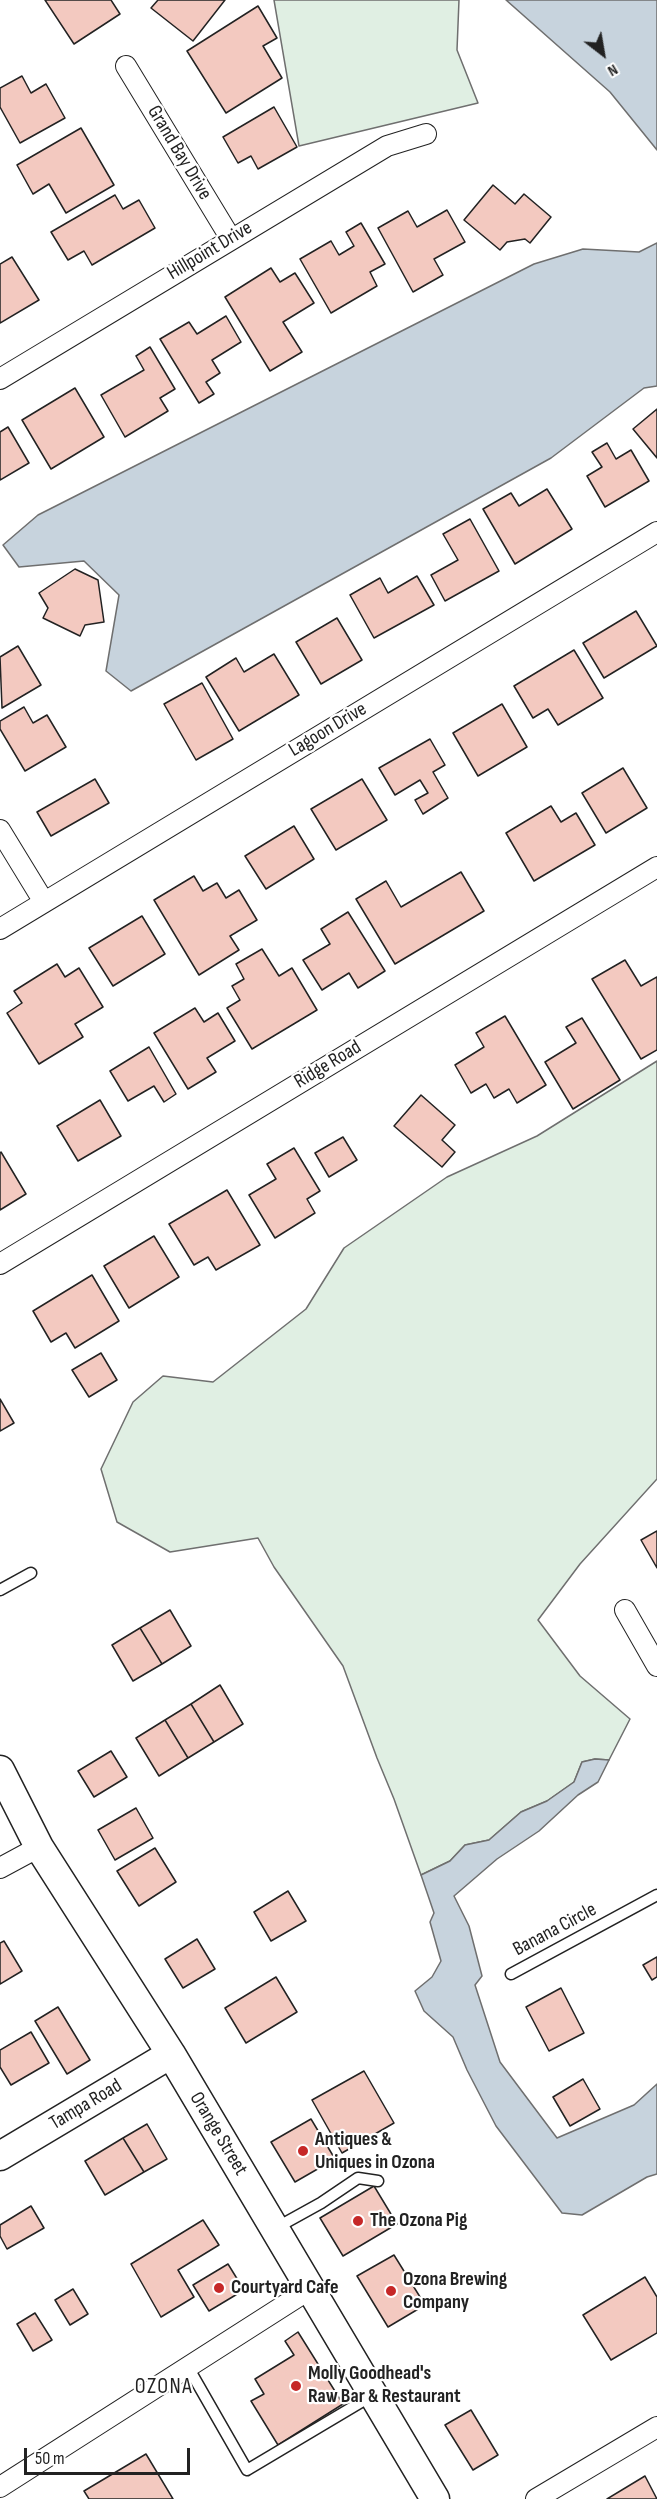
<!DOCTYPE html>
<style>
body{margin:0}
#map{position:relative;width:657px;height:2499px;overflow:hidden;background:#fff;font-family:"Sofia Sans Condensed",sans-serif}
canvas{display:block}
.north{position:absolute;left:573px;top:24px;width:60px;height:60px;-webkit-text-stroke:4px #fff;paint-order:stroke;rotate:149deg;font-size:16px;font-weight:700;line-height:24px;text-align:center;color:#222}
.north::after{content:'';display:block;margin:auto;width:21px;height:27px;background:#222;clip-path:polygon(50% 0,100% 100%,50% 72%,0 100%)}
.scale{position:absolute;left:24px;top:2448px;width:166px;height:27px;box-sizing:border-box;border:3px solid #222;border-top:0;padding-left:8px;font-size:18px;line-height:21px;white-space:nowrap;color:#222;-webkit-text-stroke:4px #fff;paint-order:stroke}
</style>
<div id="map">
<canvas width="657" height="2499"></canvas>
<div class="north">N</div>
<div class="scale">50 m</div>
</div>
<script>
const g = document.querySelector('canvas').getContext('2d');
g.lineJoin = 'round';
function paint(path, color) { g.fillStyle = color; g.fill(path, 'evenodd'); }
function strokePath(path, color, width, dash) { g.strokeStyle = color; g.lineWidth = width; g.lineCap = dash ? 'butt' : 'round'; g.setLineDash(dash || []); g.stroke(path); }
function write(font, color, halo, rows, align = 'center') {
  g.font = font + ' "Sofia Sans Condensed",sans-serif'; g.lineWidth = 4.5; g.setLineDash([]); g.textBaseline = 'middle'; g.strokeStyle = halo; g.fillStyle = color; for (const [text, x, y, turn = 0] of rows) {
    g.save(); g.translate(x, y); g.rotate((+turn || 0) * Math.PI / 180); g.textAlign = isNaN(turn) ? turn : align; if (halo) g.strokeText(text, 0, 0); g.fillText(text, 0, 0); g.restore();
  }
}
const green = new Path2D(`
 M274,0h185l-2,50 21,53 -179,43z
 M657,1061v418l-77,85 -42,56 42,56 50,43 -21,41 -14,-1 -13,3 -8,20 -27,19 -26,11 -32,28 -24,5 -15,16 -29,14 -27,-76 -17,-41 -34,-92 -69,-99 -16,-29 -88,14 -53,-30 -16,-53 32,-67 30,-26 50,6 93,-73 38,-61 103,-71 90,-41z`);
paint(green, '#e0efe3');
strokePath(green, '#6f6f6f', 1.5);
const water = new Path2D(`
 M506,0h151v150l-47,-58z
 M657,243v143l-13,2 -93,70 -420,233 -25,-20 13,-76 -35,-34 -65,6 -16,-22 35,-30 496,-251 49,-15 56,3z
 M595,1759l14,1 -11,22 -20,13 -39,36 -42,28 -43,37 15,30 13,50 -7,9 25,77 57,76 77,-33 23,-21v90l-10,3 -65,38 -20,-2 -66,-87 -29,-56 -14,-33 -29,-26 -9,-20 17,-14 9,-16 -11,-39 4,-9 -13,-38 29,-14 15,-16 24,-5 32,-28 26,-11 27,-19 8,-20z`);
paint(water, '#c7d3dd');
strokePath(water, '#6f6f6f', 1.5);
const building = new Path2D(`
 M45,0h66l9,14 -46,30z
 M158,0h67l-32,41 -42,-33z
 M258,6l19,32 -14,8 19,32 -56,35 -39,-62z
 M22,76l9,17 15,-9 19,34 -45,25 -20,-36v-19z
 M274,107l23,40 -39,22 -7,-13 -13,7 -15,-26z
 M81,128l33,57 -48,28 -17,-29 -16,10 -16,-29z
 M493,185l22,19 9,-10 27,23 -21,26 -5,-4 -18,3 -7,8 -36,-30z
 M115,195l8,14 16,-9 16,28 -63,37 -8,-14 -16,9 -17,-28z
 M447,210l18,32 -31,17 9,16 -30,17 -35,-64 30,-17 9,16z
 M361,223l24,41 -15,8 7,14 -46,27 -31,-54 31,-18 8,14 15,-9 -8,-14z
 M12,257l27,43 -39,23v-59z
 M271,268l9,14 15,-9 19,30 -31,19 19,30 -32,19 -45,-74z
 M226,316l15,26 -29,18 8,13 -14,9 8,12 -15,9 -39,-64 29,-17 8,12z
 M150,347l25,42 -15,9 8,13 -43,26 -24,-42 43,-25 -8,-14z
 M75,388l29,49 -53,32 -29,-49z
 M657,409v49l-24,-29z
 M8,427l21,36 -29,17v-48z
 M607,443l9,16 15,-9 18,31 -44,26 -18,-31 15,-9 -10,-15z
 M547,489l25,40 -57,35 -32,-55 28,-16 8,13z
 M470,519l29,52 -54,30 -14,-26 27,-15 -15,-26z
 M75,569l23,11 6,42 -19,3 -5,11 -37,-18 5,-10 -9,-15z
 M417,576l17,29 -60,33 -24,-43 30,-17 8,15z
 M636,611l21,35 -53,32 -21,-35z
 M337,618l25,42 -41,24 -25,-42z
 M18,646l23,39 -39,23 -2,-51z
 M574,650l29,48 -45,27 -10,-16 -15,9 -19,-32z
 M274,654l25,41 -60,36 -33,-54 30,-19 8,14z
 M202,683l31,56 -37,21 -32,-56z
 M502,704l25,43 -49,29 -25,-43z
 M24,707l9,16 14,-8 19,32 -41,24 -25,-42v-8z
 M430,739l15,26 -12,7 15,26 -25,16 -8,-14 13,-7 -8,-13 -25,15 -16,-27z
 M623,768l24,40 -41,25 -24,-40z
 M95,779l14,24 -58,33 -14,-24z
 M362,779l25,41 -51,30 -25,-41z
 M551,806l10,16 15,-9 19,32 -61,36 -28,-48z
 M294,826l20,33 -48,30 -21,-33z
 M461,872l23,39 -89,53 -39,-65 30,-18 15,26z
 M194,876l9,15 14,-8 9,15 13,-8 18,30 -27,16 9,14 -40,25 -45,-75z
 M348,912l37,59 -27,17 -9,-15 -27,17 -19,-30 27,-16 -9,-15z
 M142,916l23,38 -52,32 -24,-38z
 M262,949l17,27 13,-8 25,42 -65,39 -25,-41 13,-8 -8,-14 12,-7 -8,-15z
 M625,960l16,26 16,-9v73l-16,9 -49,-80z
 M57,964l8,13 14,-9 24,39 -28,17 8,13 -44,27 -32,-51 15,-10 -8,-12z
 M195,1008l9,14 14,-9 17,28 -28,17 9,14 -28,17 -34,-56z
 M505,1016l41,69 -29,18 -8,-14 -15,9 -8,-14 -15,9 -16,-28 29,-18 -8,-14z
 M582,1018l38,62 -47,29 -28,-47 31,-19 -10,-16z
 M149,1047l27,47 -12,8 -10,-16 -26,15 -18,-30z
 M421,1095l34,30 -13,15 13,12 -13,15 -48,-41z
 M100,1100l21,36 -43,25 -21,-35z
 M343,1137l14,23 -28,17 -14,-24z
 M294,1148l26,43 -13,8 8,14 -40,25 -26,-43 27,-16 -9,-15z
 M1,1152l25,42 -26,16v-57z
 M227,1190l33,55 -44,25 -8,-13 -14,8 -25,-41z
 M154,1236l25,41 -50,31 -25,-42z
 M92,1275l27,46 -44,27 -9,-15 -15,9 -18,-31z
 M101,1353l16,27 -28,17 -17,-27z
 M0,1399l14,24 -14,8z
 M657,1531v37l-16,-28z
 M170,1610l21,36 -29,18 -22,-36z
 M140,1628l22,36 -29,17 -21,-36z
 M220,1685l23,39 -29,18 -23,-38z
 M191,1704l23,38 -26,16 -23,-38z
 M165,1720l23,38 -29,18 -23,-38z
 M111,1751l16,26 -33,20 -16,-26z
 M136,1808l17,30 -38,22 -17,-30z
 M155,1848l21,34 -37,24 -22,-35z
 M288,1891l18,30 -35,20 -17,-29z
 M197,1939l18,30 -32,19 -18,-29z
 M4,1941l18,30 -22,13v-41z
 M657,1957v20l-5,3 -9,-15z
 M276,1977l21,35 -51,31 -21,-35z
 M561,1988l23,45 -35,18 -23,-44z
 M58,2007l32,53 -23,14 -32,-53z
 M31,2032l18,31 -38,22 -11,-18v-17z
 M364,2071l30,52 -52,30 -30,-53z
 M583,2079l17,30 -30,17 -17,-29z
 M311,2119l24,40 -40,23 -24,-40z
 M147,2124l20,35 -23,13 -21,-34z
 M123,2138l21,34 -39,23 -20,-34z
 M374,2186l23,38 -54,32 -23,-38z
 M31,2206l13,22 -37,21 -7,-13v-11z
 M203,2220l16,25 -41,25 16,27 -33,20 -30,-53z
 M394,2255l31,50 -37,22 -31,-51z
 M228,2264l16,26 -35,21 -16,-26z
 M645,2277l12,20v36l-46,27 -28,-45z
 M73,2289l15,25 -18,11 -15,-25z
 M35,2313l17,27 -19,11 -16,-27z
 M298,2332l45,72 -65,41 -27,-44 13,-7 -9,-15 39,-24 -9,-14z
 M471,2410l27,45 -25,15 -28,-45z
 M146,2454l27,45h-84l-5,-8z
 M645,2476l12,23h-50z`);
paint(building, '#f3c9c0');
strokePath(building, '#222', 1.5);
const lane = new Path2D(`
 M0,1590l31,-17
 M511,1974l146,-79
 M274,2229l47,-26 37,-25 20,3
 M188,2367l59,103 126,-75`);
const street = new Path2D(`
 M126,66l105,173
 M0,379l387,-233 39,-12
 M0,830l44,72
 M0,929l657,-397
 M0,1264l657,-397
 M625,1610l32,56
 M0,1868l39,-21
 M0,2487l310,-198
 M536,2499l121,-72`);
const secondary = new Path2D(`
 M0,1770l39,77 132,207 264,445
 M0,2156l171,-102`);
strokePath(lane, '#222', 13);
strokePath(street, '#222', 22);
strokePath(secondary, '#222', 31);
strokePath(lane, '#fff', 10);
strokePath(street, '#fff', 20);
strokePath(secondary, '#fff', 28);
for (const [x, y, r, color] of [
 [303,2151,6,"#c62828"],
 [358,2221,6,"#c62828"],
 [219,2288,6,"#c62828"],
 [391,2291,6,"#c62828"],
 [296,2386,6,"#c62828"]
]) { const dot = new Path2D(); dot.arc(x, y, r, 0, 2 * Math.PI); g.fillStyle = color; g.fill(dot); strokePath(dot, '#fff', 2); }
write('20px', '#222', '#fff', [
 ["Grand Bay Drive",179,153,59],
 ["Hillpoint Drive",210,251,-31],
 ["Lagoon Drive",328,730,-31],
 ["Ridge Road",328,1065,-31],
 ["Banana Circle",555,1930,-28],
 ["Tampa Road",86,2105,-31],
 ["Orange Street",218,2134,59]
]);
write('bold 20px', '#222', '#fff', [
 ["Antiques &",315,2140],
 ["Uniques in Ozona",315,2163],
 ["The Ozona Pig",370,2221],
 ["Ozona Brewing",403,2280],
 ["Company",403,2303],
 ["Courtyard Cafe",231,2288],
 ["Molly Goodhead's",308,2374],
 ["Raw Bar & Restaurant",308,2397]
], 'left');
g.letterSpacing = '1.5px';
write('22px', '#222', '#fff', [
 ["OZONA",164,2387]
]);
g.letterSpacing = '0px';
</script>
